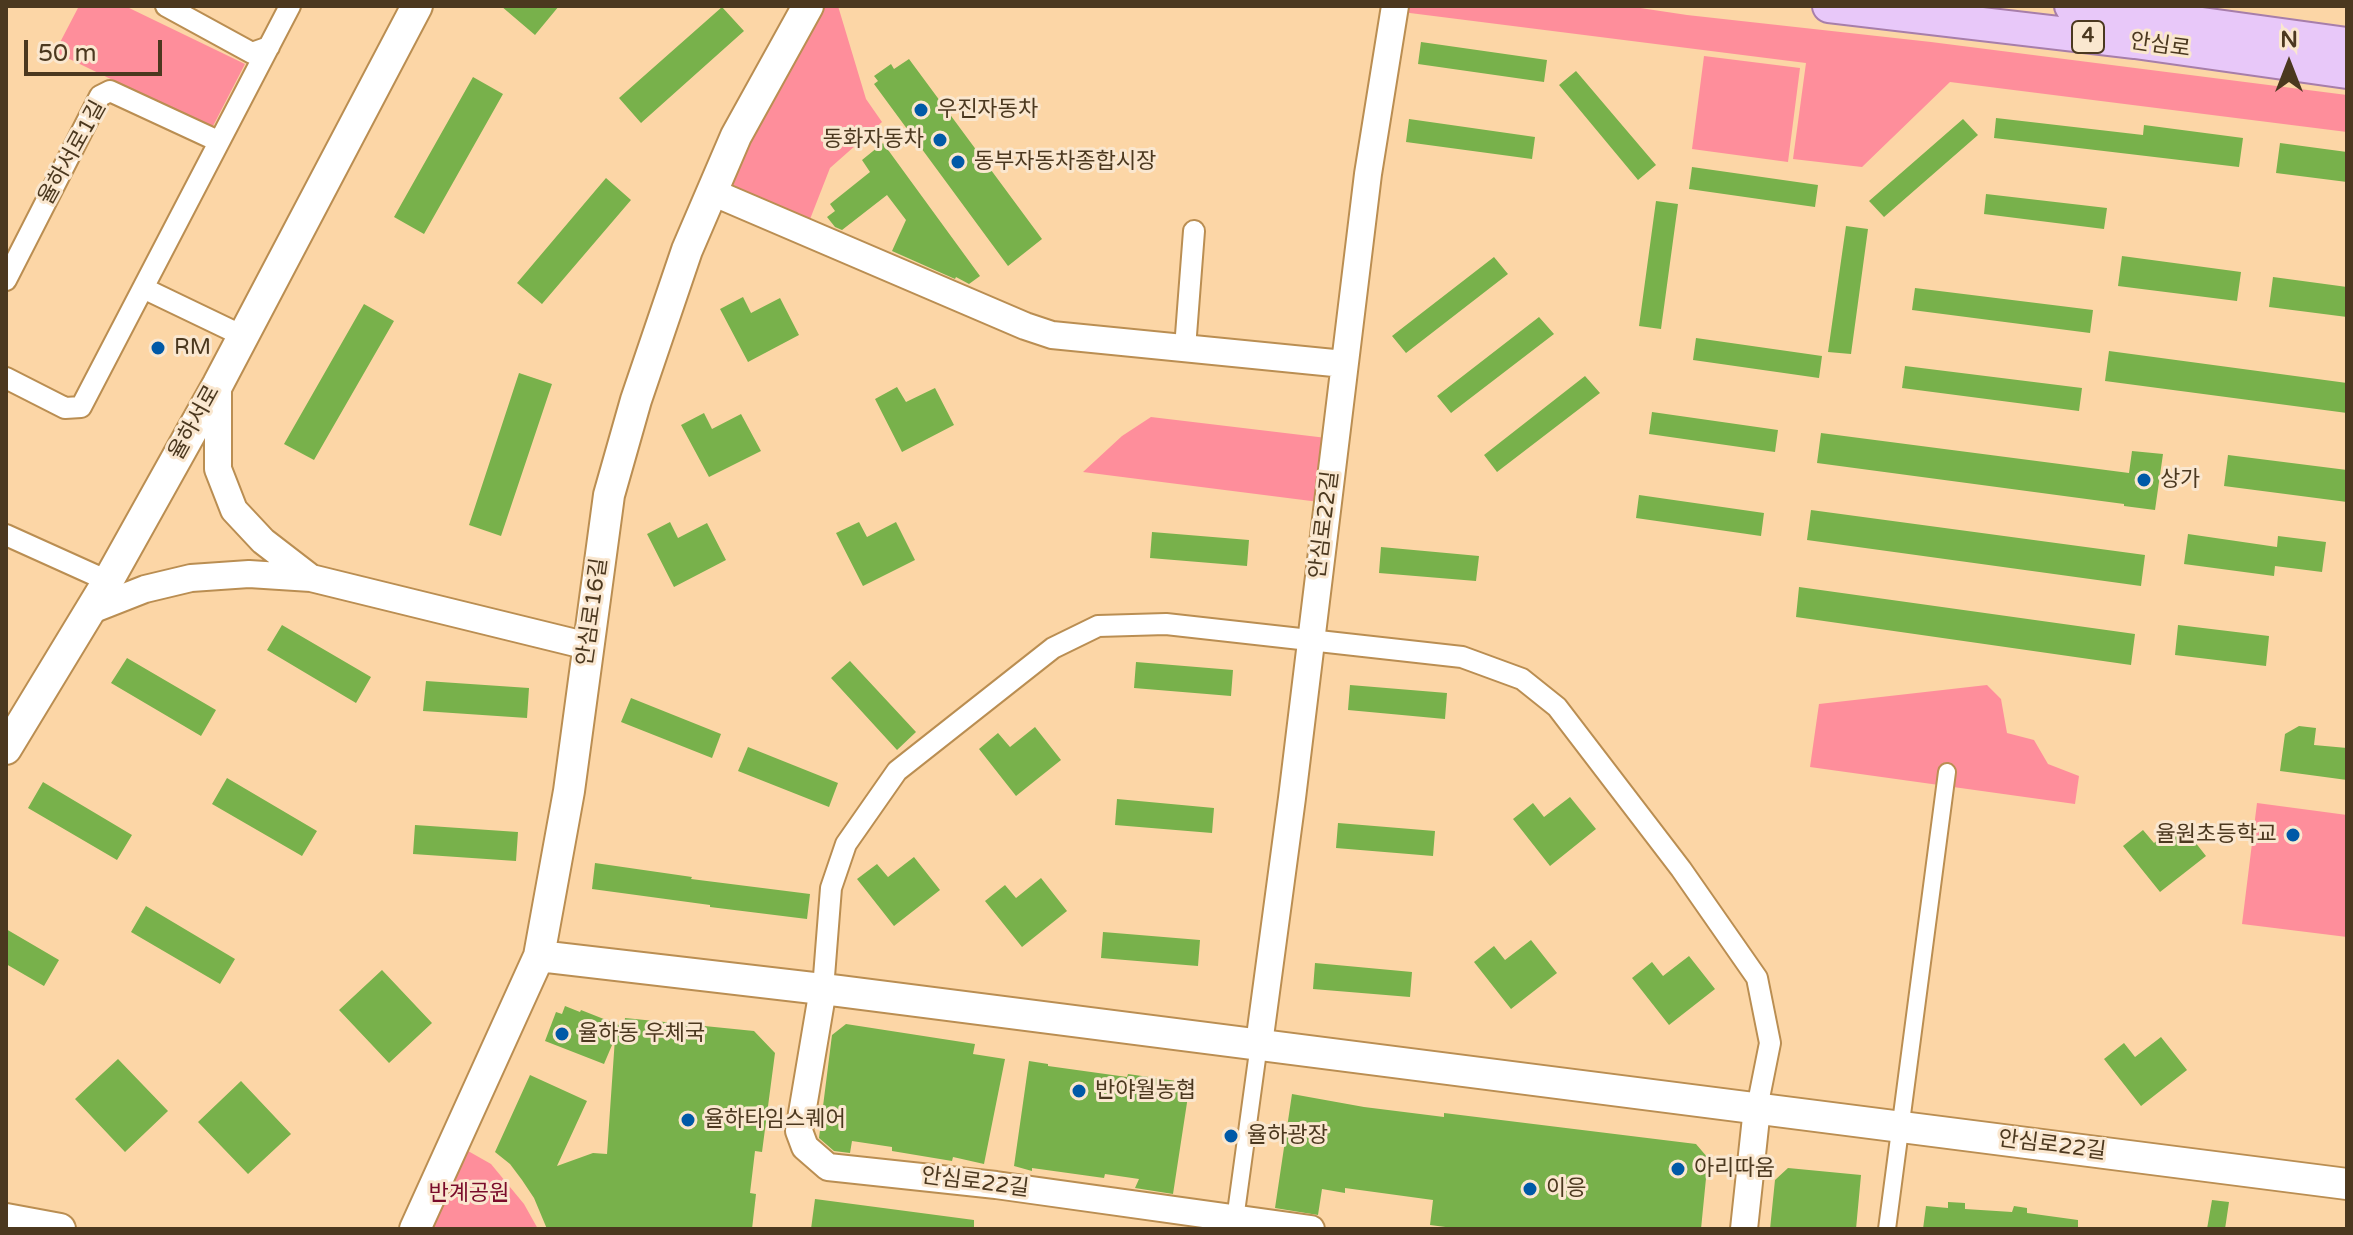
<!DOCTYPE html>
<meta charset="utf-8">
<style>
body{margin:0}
#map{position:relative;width:2353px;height:1235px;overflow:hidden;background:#fcd6a6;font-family:"Varela Round",sans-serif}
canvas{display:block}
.frame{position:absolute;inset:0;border:8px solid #4b381f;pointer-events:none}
.north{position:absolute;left:2249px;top:24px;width:80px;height:80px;-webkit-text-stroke:6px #fae7cf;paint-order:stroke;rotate:0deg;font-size:22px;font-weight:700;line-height:32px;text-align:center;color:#4b381f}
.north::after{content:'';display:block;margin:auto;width:28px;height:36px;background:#4b381f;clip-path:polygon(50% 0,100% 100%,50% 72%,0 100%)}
.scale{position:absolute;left:24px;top:40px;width:138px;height:36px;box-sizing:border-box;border:4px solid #4b381f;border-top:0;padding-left:10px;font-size:24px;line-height:28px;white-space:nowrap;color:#4b381f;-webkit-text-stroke:6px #fae7cf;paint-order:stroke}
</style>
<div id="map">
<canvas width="2353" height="1235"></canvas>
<div class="frame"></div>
<div class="north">N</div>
<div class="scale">50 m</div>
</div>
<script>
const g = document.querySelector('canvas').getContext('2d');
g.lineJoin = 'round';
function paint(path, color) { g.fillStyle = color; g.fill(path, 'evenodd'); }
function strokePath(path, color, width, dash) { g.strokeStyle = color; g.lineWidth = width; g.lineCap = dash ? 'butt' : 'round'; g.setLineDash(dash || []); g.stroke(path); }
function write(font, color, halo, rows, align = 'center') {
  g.font = font + ' "Varela Round","Noto Sans KR",sans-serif'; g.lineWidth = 6; g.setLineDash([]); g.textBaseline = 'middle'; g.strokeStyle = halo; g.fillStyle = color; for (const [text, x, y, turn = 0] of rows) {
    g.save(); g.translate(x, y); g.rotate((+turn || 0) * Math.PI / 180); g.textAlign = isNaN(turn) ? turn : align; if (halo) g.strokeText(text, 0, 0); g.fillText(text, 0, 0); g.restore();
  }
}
paint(new Path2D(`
 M79,6h46l120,58 -33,64 -157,-76z
 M808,6h30l28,93 16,23 -52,46 -25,64 -93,-40z
 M1395,6h232l60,9 244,27 416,53v37l-397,-50 -88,85 -69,-8 13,-96 -412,-52z
 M1704,56l96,12 -12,94 -96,-13z
 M1151,417l184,22 -8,64 -244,-31 39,-36z
 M1987,685l14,14 6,34 27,7 14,24 31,12 -4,28 -265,-37 9,-63z
 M2257,803l90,12v122l-105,-13z
 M454,1143l37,21 33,40 14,25h-123z`), '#fe8e9b');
paint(new Path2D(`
 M501,6h58l-24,29z
 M722,7l22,24 -103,92 -22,-25z
 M1421,42l126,18 -3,22 -126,-18z
 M909,59l133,180 -34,27 -134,-182 4,-3 -4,-5 17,-12 3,5z
 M1576,71l80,94 -18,15 -79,-95z
 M473,77l30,17 -79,140 -30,-17z
 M1996,118l147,17 1,-10 99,13 -4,29 -245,-29z
 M1409,119l126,18 -3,22 -126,-17z
 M1963,119l15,16 -94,82 -15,-16z
 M883,143l97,133 -11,8 -13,-7 -1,2 -63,-28 14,-31 -19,-25 -45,35 -7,-3 -8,-10 8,-6 -5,-7 40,-32 -8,-12z
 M2280,143l67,9v30l-71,-9z
 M1692,167l126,18 -3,22 -126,-18z
 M606,178l25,22 -89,104 -25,-21z
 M1986,194l121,14 -3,21 -120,-15z
 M1656,201l22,3 -17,125 -22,-3z
 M1846,226l22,3 -17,125 -23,-2z
 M2122,256l119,16 -4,29 -119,-15z
 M1494,257l14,17 -102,79 -14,-17z
 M2273,277l74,10v30l-78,-10z
 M1915,288l178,22 -3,23 -178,-23z
 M743,297l8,16 29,-15 19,37 -51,27 -28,-53z
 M364,304l30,17 -80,139 -30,-16z
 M1539,317l15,17 -103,79 -14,-17z
 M1696,338l126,18 -3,22 -126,-18z
 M2109,351l238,32v30l-242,-32z
 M1905,366l177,22 -3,23 -177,-23z
 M519,373l33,11 -51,152 -32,-11z
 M1585,376l15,17 -103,79 -13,-17z
 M897,387l9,15 29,-14 19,37 -52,27 -27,-53z
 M1652,412l126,18 -3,22 -126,-18z
 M704,413l8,16 29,-15 20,37 -52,26 -28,-52z
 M1821,433l308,40 3,-22 31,3 -8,56 -31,-4v-2l-307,-41z
 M2228,455l119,15v32l-123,-16z
 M1639,495l125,18 -3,23 -125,-18z
 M1811,510l334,45 -4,31 -334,-46z
 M670,522l8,16 29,-15 19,37 -52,27 -27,-53z
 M859,522l8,15 29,-15 19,38 -52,26 -27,-53z
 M1152,532l97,8 -2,26 -97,-8z
 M2188,534l89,13 1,-11 48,6 -4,30 -47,-6 -1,10 -90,-12z
 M1381,547l98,9 -3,25 -97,-8z
 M1799,587l336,47 -4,31 -335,-48z
 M282,625l89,52 -15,26 -89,-53z
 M2178,625l91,11 -3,30 -91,-11z
 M127,658l89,52 -15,26 -90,-53z
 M850,661l66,71 -19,18 -66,-72z
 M1136,662l97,8 -2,26 -97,-8z
 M426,681l103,7 -2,30 -104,-7z
 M1350,685l97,8 -2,26 -97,-9z
 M631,698l90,36 -9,24 -91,-36z
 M2299,726l17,2 -2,17 33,3v32l-67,-9 5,-37z
 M1035,727l26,33 -45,36 -37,-47 19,-16 12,14z
 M748,747l90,36 -9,24 -91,-36z
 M227,778l90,53 -15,25 -90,-52z
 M43,782l89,53 -15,25 -89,-52z
 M1570,797l26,32 -46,37 -37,-47 20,-16 11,14z
 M1117,799l97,9 -2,25 -97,-8z
 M1338,823l97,8 -2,25 -97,-8z
 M2180,823l26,33 -46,36 -37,-46 20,-16 11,13z
 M415,825l103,7 -2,29 -103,-7z
 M914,857l26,33 -46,36 -37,-47 20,-15 11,13z
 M595,863l97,14 -1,2 119,15 -3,25 -97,-12v-2l-118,-16z
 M1041,878l26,33 -45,36 -37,-46 20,-16 11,13z
 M146,906l89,53 -15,25 -89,-52z
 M6,929l53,31 -15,26 -38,-22z
 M1103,932l97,8 -2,26 -97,-8z
 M1531,940l26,33 -46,36 -37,-47 20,-16 11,14z
 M1689,956l26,33 -46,36 -37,-47 20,-16 11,14z
 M1315,963l97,9 -2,25 -97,-8z
 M382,970l50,53 -43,40 -50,-53z
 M565,1006l15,6 1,-2 43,17 1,-9 129,13 21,22 -13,99 -7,-1 -5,42 6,1 -4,35h-205l-13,-31 -12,-18 -12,-16 -15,-12 35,-77 57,26 -30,65 36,-13 14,1 8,-116 -11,26 -59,-23 11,-29 6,2z
 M846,1024l129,20 -2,10 32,5 -21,105 -31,-7 -1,4 -60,-10v-4l-40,-6 -2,12 -16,-2 -15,-13 13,-103z
 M2161,1037l26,33 -46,36 -37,-47 20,-16 11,14z
 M118,1059l50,52 -43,41 -50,-53z
 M1029,1061l19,3v2l79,11 1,-3 62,9 -17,111 -38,-6 4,-9 -34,-5 -1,4 -72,-10v3l-18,-5z
 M241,1081l50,53 -43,40 -50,-52z
 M1292,1094l72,13 80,10v-4l252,31 12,14 -7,71h-240l-31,-4 3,-25 -88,-12v5l-23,-4 -4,26 -43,-7z
 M1788,1168l73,7 -5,54h-86l5,-49z
 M815,1199l159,21v9h-163z
 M2212,1200l17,2 -4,27h-18z
 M1948,1202l17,1v6l47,3 2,-6 13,2v5l51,7v9h-155l3,-23 22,2z`), '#78b14b');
const pedestrian = new Path2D(`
 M1234,1227l25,-183
 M1887,1229l60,-457`);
const minor = new Path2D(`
 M166,6l86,47 17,-6
 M6,280l94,-184 10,-5 108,50
 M143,288l100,48
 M1185,348l9,-117
 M6,378l59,30 16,-1 209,-401
 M6,535l102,46
 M823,989l8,-101 15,-44 51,-73 156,-123 45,-22 68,-2 296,33 60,22 35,28 124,162 76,109 13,65 -13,65`);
const tertiary = new Path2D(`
 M712,192l313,134 27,9 292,29
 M218,384v85l16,41 29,31 48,37
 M89,611l56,-22 46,-11 58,-4 62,4 277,68
 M823,989l-24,142 6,16 23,20 168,18 315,44
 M1259,1044l33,-246 76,-624 27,-168
 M1744,1229l13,-121`);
const secondary = new Path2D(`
 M6,749l102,-168 110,-197 199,-378
 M539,956l300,35 1508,193
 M6,1219l54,10
 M415,1229l124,-273 30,-165 40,-296 27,-95 51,-150 49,-114 72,-130`);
const primary = new Path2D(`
 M1829,6l306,36 212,30
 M2071,6l276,38`);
strokePath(pedestrian, '#ba8e52', 20);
strokePath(minor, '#ba8e52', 24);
strokePath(tertiary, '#ba8e52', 30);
strokePath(secondary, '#ba8e52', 34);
strokePath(primary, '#a77eaa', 36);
strokePath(pedestrian, '#fff', 16);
strokePath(minor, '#fff', 20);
strokePath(tertiary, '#fff', 26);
strokePath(secondary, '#fff', 30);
strokePath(primary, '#e8c8f9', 32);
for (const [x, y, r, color] of [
 [921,110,8,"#0059a7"],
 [940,140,8,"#0059a7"],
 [958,162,8,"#0059a7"],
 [158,348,8,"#0059a7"],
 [2144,480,8,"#0059a7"],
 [2293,835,8,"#0059a7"],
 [562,1034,8,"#0059a7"],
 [1079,1091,8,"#0059a7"],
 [688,1120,8,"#0059a7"],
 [1231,1136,8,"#0059a7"],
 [1678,1169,8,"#0059a7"],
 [1530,1189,8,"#0059a7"]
]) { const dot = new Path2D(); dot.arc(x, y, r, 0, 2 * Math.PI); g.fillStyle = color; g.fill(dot); strokePath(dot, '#fae7cf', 3); }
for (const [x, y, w] of [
 [2088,37,32]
]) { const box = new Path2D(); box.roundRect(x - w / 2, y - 16, w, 32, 6); g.fillStyle = '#fae7cf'; g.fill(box); strokePath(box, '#4b381f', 2); }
write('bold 20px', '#4b381f', null, [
 ["4",2088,37]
]);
write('22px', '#4b381f', '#fae7cf', [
 ["안심로",2160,46,8],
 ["율하서로1길",73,153,-61],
 ["율하서로",195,423,-61],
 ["안심로22길",1325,525,-83],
 ["안심로16길",593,612,-82],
 ["안심로22길",2052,1146,7],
 ["안심로22길",975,1183,7]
]);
write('22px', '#4b381f', '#fae7cf', [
 ["우진자동차",937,110],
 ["동화자동차",924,140,"right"],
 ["동부자동차종합시장",974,162],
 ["RM",174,348],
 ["상가",2160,480],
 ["율원초등학교",2277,835,"right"],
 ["율하동 우체국",578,1034],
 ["반야월농협",1095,1091],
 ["율하타임스퀘어",704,1120],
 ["율하광장",1247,1136],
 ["아리따움",1694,1169],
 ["이응",1546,1189]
], 'left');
write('22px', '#7a0c2b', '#fae7cf', [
 ["반계공원",469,1194]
]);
</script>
